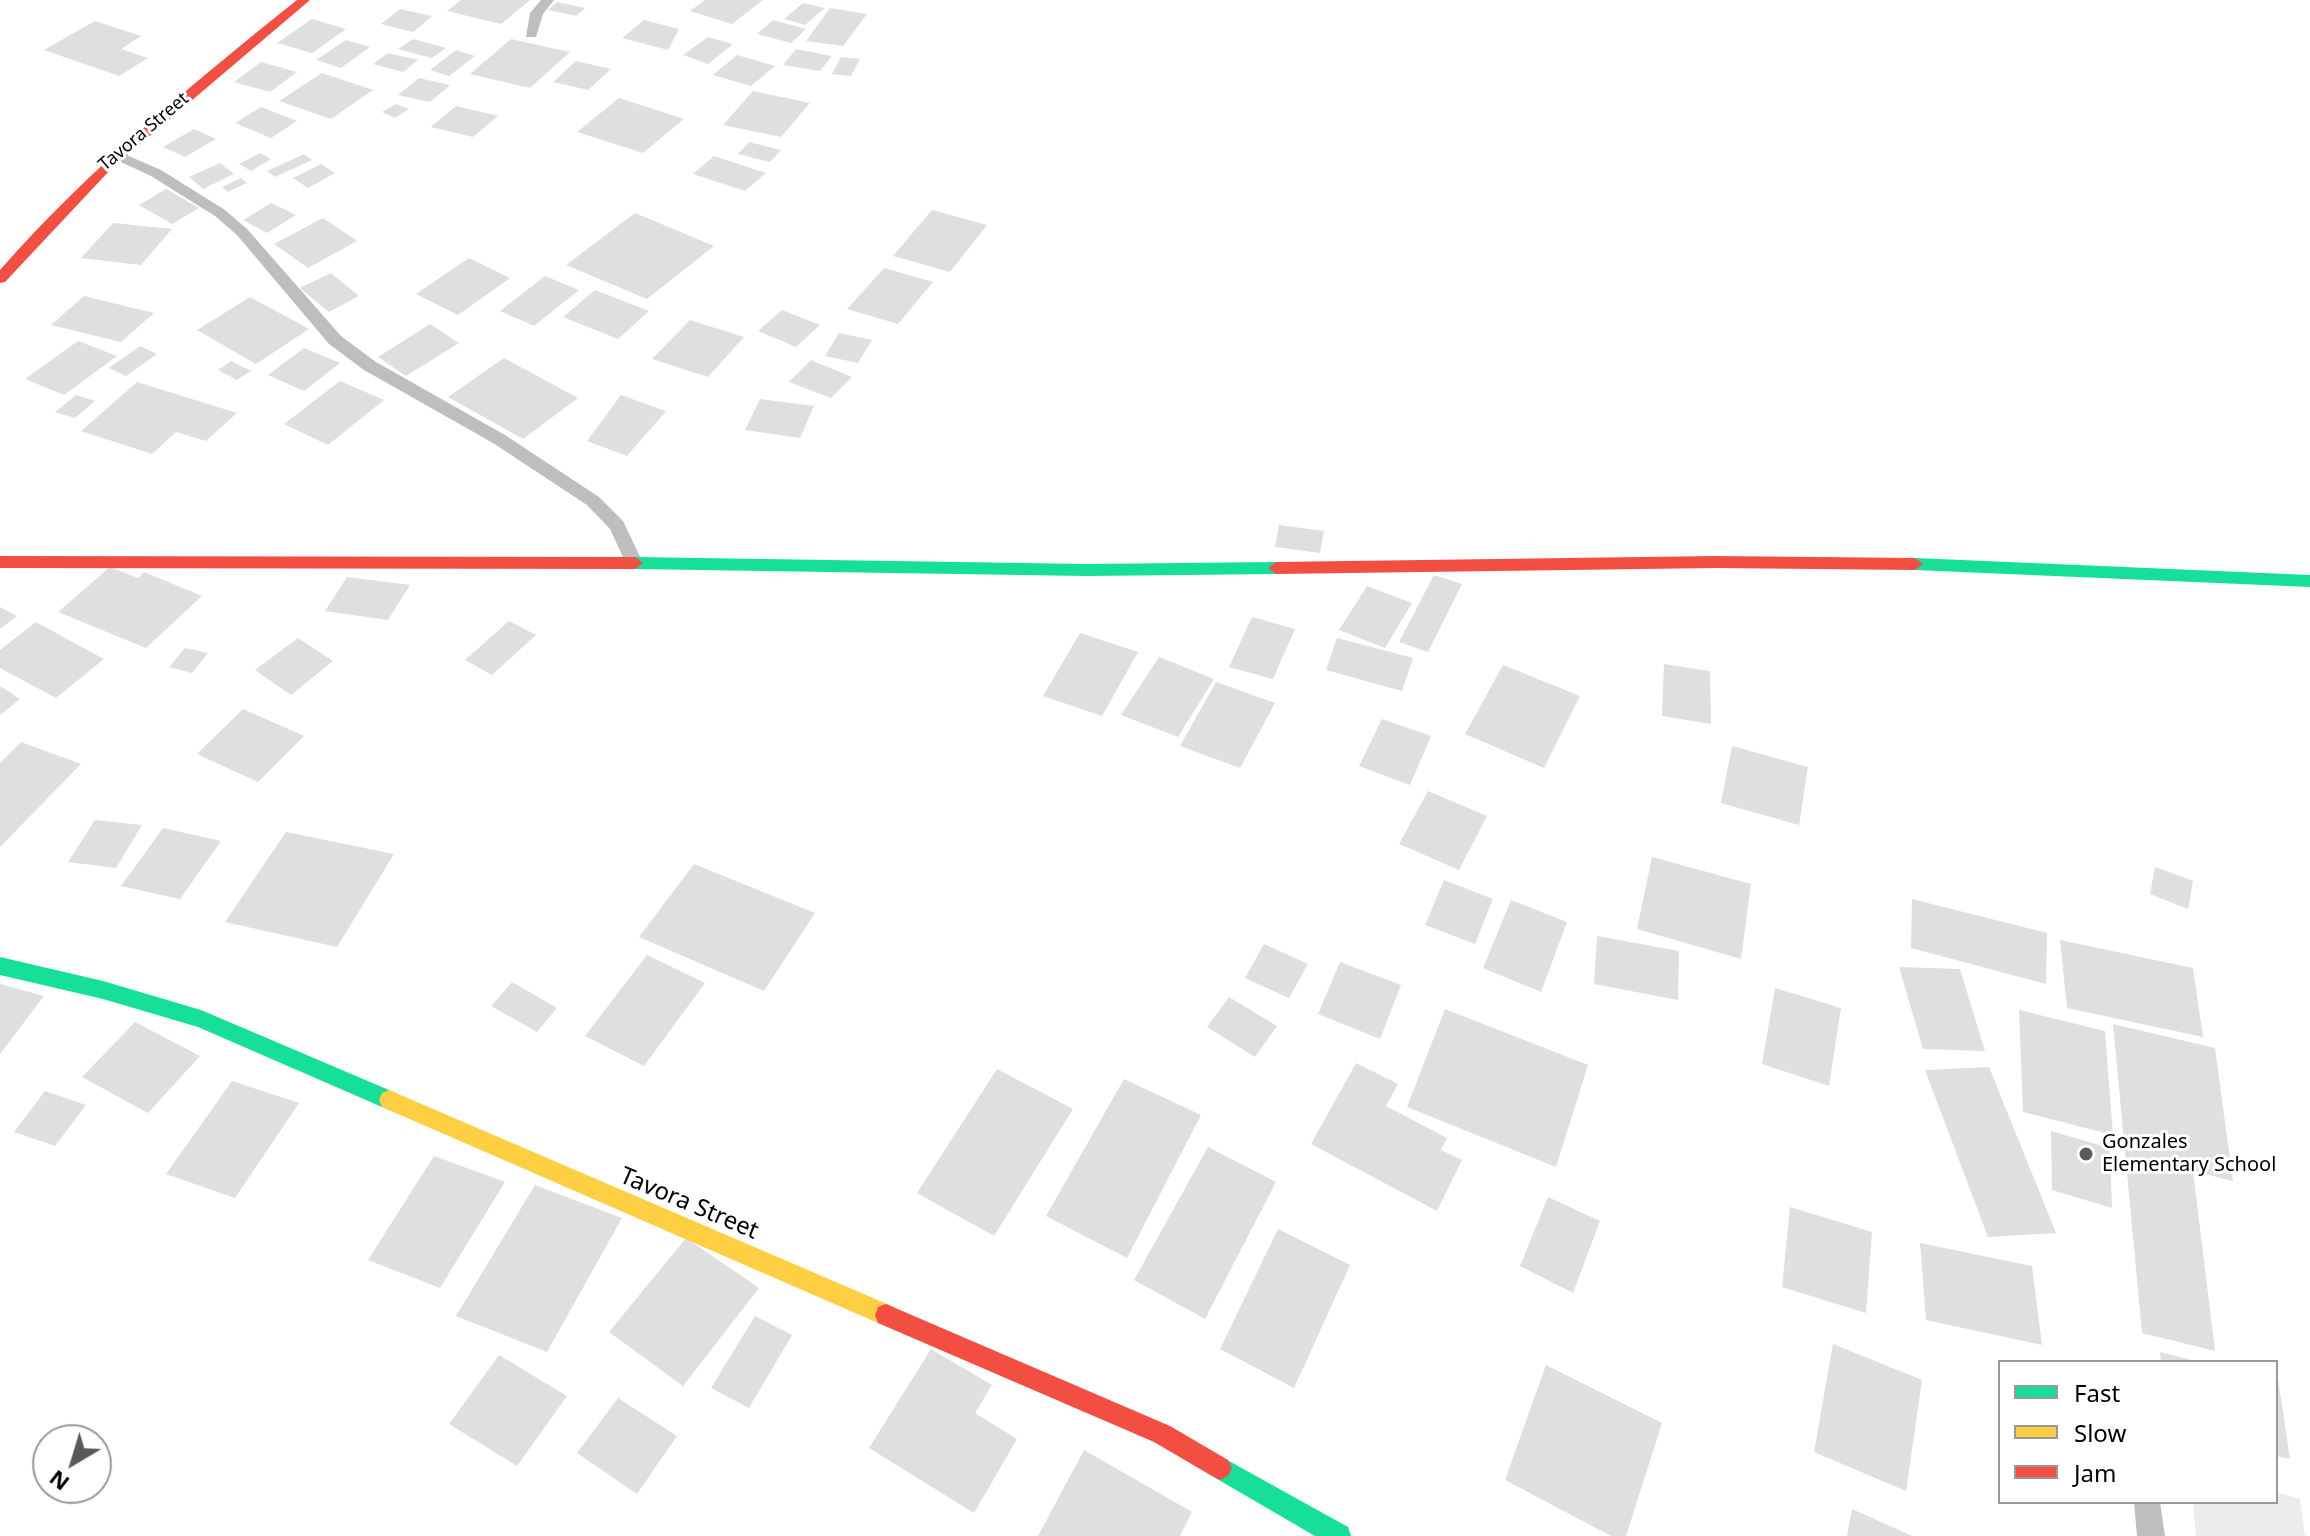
<!DOCTYPE html>
<style>
body{margin:0}
#map{position:relative;width:2310px;height:1536px;overflow:hidden;background:#fff;font-family:"Noto Sans",sans-serif}
canvas{display:block}
.legend{position:absolute;left:1998px;top:1360px;width:280px;height:144px;box-sizing:border-box;background:#fff;border:2px solid #999;margin:0;padding:10px 14px;list-style:none;font-size:24px;color:#000}
.legend li{display:flex;align-items:center;gap:16px;height:40px}
.legend b{width:40px;border:2px solid #999}
.north{position:absolute;left:32px;top:1424px;width:80px;height:80px;box-sizing:border-box;background:#fff;border:2px solid #999;border-radius:50%;rotate:218deg;font-size:22px;font-weight:700;line-height:32px;text-align:center;color:#000}
.north::after{content:'';display:block;margin:auto;width:28px;height:36px;background:#595959;clip-path:polygon(50% 0,100% 100%,50% 72%,0 100%)}
</style>
<div id="map">
<canvas width="2310" height="1536"></canvas>
<ul class="legend">
<li><b style="height:10px;background:#16e098"></b>Fast</li>
<li><b style="height:10px;background:#ffcf43"></b>Slow</li>
<li><b style="height:10px;background:#f24e42"></b>Jam</li>
</ul>
<div class="north">N</div>
</div>
<script>
const g = document.querySelector('canvas').getContext('2d');
g.lineJoin = 'round';
function paint(path, color) { g.fillStyle = color; g.fill(path, 'evenodd'); }
function strokePath(path, color, width, dash) { g.strokeStyle = color; g.lineWidth = width; g.lineCap = dash ? 'butt' : 'round'; g.setLineDash(dash || []); g.stroke(path); }
function write(font, color, halo, rows, align = 'center') {
  g.font = font + ' "Noto Sans",sans-serif'; g.lineWidth = 6; g.setLineDash([]); g.textBaseline = 'middle'; g.strokeStyle = halo; g.fillStyle = color; for (const [text, x, y, turn = 0] of rows) {
    g.save(); g.translate(x, y); g.rotate((+turn || 0) * Math.PI / 180); g.textAlign = isNaN(turn) ? turn : align; if (halo) g.strokeText(text, 0, 0); g.fillText(text, 0, 0); g.restore();
  }
}
paint(new Path2D(`
 M2276,1492l24,7 5,37h-109l-3,-34h83z`), '#ececec');
paint(new Path2D(`
 M461,0h69l-29,24 -54,-13z
 M705,0h58l-31,24 -42,-13z
 M557,2l28,6 -9,8 -28,-6z
 M803,3l22,5 -20,17 -21,-6z
 M830,8l37,6 -24,32 -37,-5z
 M400,9l32,7 -19,16 -32,-8z
 M312,19l34,10 -34,24 -35,-10z
 M644,20l35,9 -11,21 -46,-12z
 M773,20l33,9 -15,14 -34,-9z
 M95,21l46,15 -20,13 27,9 -29,18 -75,-26z
 M708,37l25,7 -25,20 -25,-9z
 M413,39l33,9 -14,10 -34,-9z
 M511,39l59,13 -40,36 -60,-14z
 M346,40l24,7 -29,21 -25,-8z
 M796,49l36,7 -12,15 -37,-6z
 M456,50l19,6 -26,20 -19,-6z
 M388,53l30,7 -15,12 -30,-8z
 M737,55l38,11 -24,20 -38,-11z
 M841,57l19,2 -9,17 -19,-2z
 M576,61l35,8 -23,21 -35,-8z
 M261,62l36,10 -27,20 -36,-10z
 M322,73l51,17 -42,29 -52,-18z
 M419,78l31,7 -20,17 -32,-7z
 M753,91l57,12 -29,34 -58,-12z
 M619,98l65,21 -41,34 -66,-21z
 M396,104l13,5 -14,9 -13,-6z
 M456,106l42,10 -25,21 -42,-10z
 M261,107l36,14 -26,17 -36,-15z
 M194,129l22,10 -31,18 -22,-10z
 M749,142l32,8 -11,12 -32,-8z
 M260,153l11,6 -20,12 -12,-7z
 M304,154l8,6 -37,17 -8,-6z
 M714,156l52,17 -21,18 -52,-17z
 M220,163l14,11 -31,15 -14,-12z
 M321,164l14,9 -27,15 -15,-10z
 M241,178l6,5 -19,9 -6,-5z
 M166,189l33,19 -27,16 -33,-19z
 M271,203l25,12 -29,18 -24,-13z
 M932,210l55,15 -37,47 -57,-16z
 M635,213l79,33 -67,53 -81,-34z
 M323,218l34,23 -49,27 -34,-24z
 M113,223l59,6 -31,36 -60,-7z
 M469,258l41,20 -52,37 -42,-21z
 M884,268l49,14 -35,42 -51,-15z
 M331,273l28,23 -30,16 -29,-24z
 M545,276l34,14 -45,36 -34,-15z
 M595,290l54,21 -31,28 -55,-22z
 M84,296l70,17 -33,29 -70,-17z
 M250,297l59,32 -53,35 -59,-34z
 M782,310l38,15 -24,22 -38,-16z
 M690,320l54,17 -36,40 -56,-18z
 M430,324l29,19 -53,33 -28,-19z
 M839,333l33,7 -14,23 -33,-7z
 M78,341l39,15 -53,39 -39,-16z
 M140,346l17,8 -31,22 -17,-8z
 M304,348l36,15 -36,28 -36,-16z
 M504,358l74,40 -55,41 -75,-42z
 M811,360l41,17 -21,21 -42,-16z
 M231,361l20,10 -14,9 -19,-10z
 M340,381l44,19 -56,45 -44,-21z
 M137,382l100,31 -31,28 -30,-9 -24,22 -71,-23z
 M76,395l19,6 -20,17 -20,-6z
 M621,395l45,16 -39,45 -40,-15z
 M760,399l54,7 -14,32 -55,-8z
 M1279,525l45,6 -4,22 -45,-6z
 M110,567l28,11 6,-6 58,24 -56,52 -88,-36z
 M1434,575l28,9 -34,68 -29,-10z
 M347,577l63,8 -22,35 -63,-9z
 M1367,586l45,17 -27,45 -46,-18z
 M0,607l17,9 -17,13z
 M1252,617l43,12 -22,50 -44,-12z
 M509,621l27,14 -44,40 -27,-15z
 M36,622l68,37 -48,39 -56,-30v-18z
 M1080,633l58,19 -36,64 -59,-20z
 M298,638l35,23 -42,34 -36,-25z
 M1337,638l76,20 -11,33 -76,-21z
 M185,648l23,5 -16,20 -23,-6z
 M1159,657l55,22 -36,58 -57,-22z
 M1664,664l46,7 1,53 -49,-8z
 M1503,665l77,31 -36,72 -79,-34z
 M1216,682l59,21 -35,65 -60,-22z
 M0,686l20,13 -20,16z
 M243,709l61,27 -46,46 -61,-28z
 M1382,719l49,17 -21,49 -51,-19z
 M21,742l60,22 -81,83v-84z
 M1732,746l76,21 -9,58 -78,-22z
 M1428,791l59,25 -28,54 -60,-26z
 M95,820l47,5 -26,43 -48,-6z
 M163,828l58,13 -41,58 -59,-13z
 M286,832l108,22 -57,93 -112,-25z
 M1652,857l99,27 -10,75 -104,-30z
 M694,864l121,49 -51,78 -125,-54z
 M2155,867l38,14 -5,28 -38,-15z
 M1444,880l49,19 -18,45 -50,-19z
 M1912,899l135,34 -1,51 -135,-36z
 M1511,900l56,22 -26,70 -58,-24z
 M1597,936l82,15 -1,49 -84,-16z
 M2060,940l133,28 10,69 -136,-29z
 M1264,944l44,20 -19,34 -44,-20z
 M647,955l58,28 -61,83 -59,-30z
 M1340,962l61,23 -21,54 -62,-25z
 M1899,967l61,2 25,82 -62,-2z
 M512,982l45,26 -20,24 -46,-26z
 M0,984l44,12 -44,58z
 M1775,988l66,20 -12,78 -67,-22z
 M1229,997l48,29 -22,31 -48,-30z
 M1445,1009l143,56 -32,102 -149,-60z
 M2019,1010l86,21 8,104 -90,-23z
 M135,1022l65,34 -52,57 -66,-36z
 M2113,1024l102,24 18,133 -40,-10 22,180 -73,-18z
 M1356,1063l42,21 -12,22 61,32 -6,12 21,10 -25,51 -126,-67z
 M1989,1067l67,166 -68,4 -63,-167z
 M997,1069l76,40 -79,127 -77,-43z
 M1124,1079l77,36 -74,143 -81,-42z
 M232,1081l67,22 -64,95 -69,-24z
 M45,1091l41,14 -31,41 -41,-14z
 M2051,1131l59,17 2,60 -60,-18z
 M1208,1147l68,35 -71,137 -71,-39z
 M434,1156l71,26 -65,106 -72,-28z
 M535,1185l87,33 -75,134 -91,-36z
 M1548,1197l52,24 -27,72 -53,-27z
 M1790,1207l82,25 -6,81 -84,-26z
 M1278,1229l72,36 -56,123 -74,-39z
 M686,1238l73,50 -76,98 -74,-54z
 M1920,1243l112,23 10,79 -116,-25z
 M755,1316l37,19 -43,73 -38,-20z
 M1833,1344l89,36 -16,111 -92,-39z
 M931,1349l61,36 -17,28 42,26 -43,74 -105,-65z
 M2160,1352l35,9v1h-34z
 M499,1355l68,41 -50,70 -68,-42z
 M1546,1365l116,58 -36,113h-15l-106,-56z
 M2278,1379l12,80 -14,-3z
 M618,1398l59,38 -40,58 -60,-41z
 M1084,1450l108,62 -12,24h-142z
 M1852,1509l60,27h-65z`), '#dfdfdf');
paint(new Path2D(`
 M541,0h13l-11,14 -7,23h-10l4,-24z
 M115,150l46,20 64,40 22,19 94,107 35,26 129,73 94,62 24,24 20,42 -3,5h-12l-18,-39 -23,-24 -94,-62 -129,-73 -35,-26 -92,-109 -22,-19 -64,-40 -41,-19v-6z
 M2134,1502h26l5,34h-28z`), '#bebebe');
paint(new Path2D(`
 M635,557l452,7 189,-2 8,6 -8,6 -189,2 -452,-7 -8,-6z
 M1915,558l395,17v12l-395,-17 -8,-6z
 M0,957l103,24 98,29 195,83 3,7 -3,7 -7,3 -191,-83 -95,-28 -103,-24z
 M1220,1456l128,71 3,9h-36l-103,-60 -4,-8 4,-8z`), '#16e098');
paint(new Path2D(`
 M389,1090l505,217 3,8 -3,8 -8,3 -8,-3 -496,-216 -3,-7 3,-7z`), '#ffcf43');
paint(new Path2D(`
 M297,0h13l-199,169 -106,113 -5,1v-13c89,-101 192,-186 297,-270z
 M0,556l635,1 8,6 -8,6 -635,-1z
 M1715,556l200,2 8,6 -8,6 -200,-2 -439,6 -8,-6 8,-6z
 M886,1304l284,122 58,34 4,8 -4,8 -8,4 -8,-4 -58,-34 -276,-119 -3,-8 3,-8z`), '#f24e42');
for (const [x, y, r, color] of [
 [2086,1154,8,"#595959"]
]) { const dot = new Path2D(); dot.arc(x, y, r, 0, 2 * Math.PI); g.fillStyle = color; g.fill(dot); strokePath(dot, '#fff', 3); }
write('18px', '#000', '#fff', [
 ["Tavora Street",144,132,-40]
]);
write('20px', '#000', '#fff', [
 ["Gonzales",2102,1142],
 ["Elementary School",2102,1165]
], 'left');
write('24px', '#000', '#fff', [
 ["Tavora Street",689,1204,23]
]);
</script>
